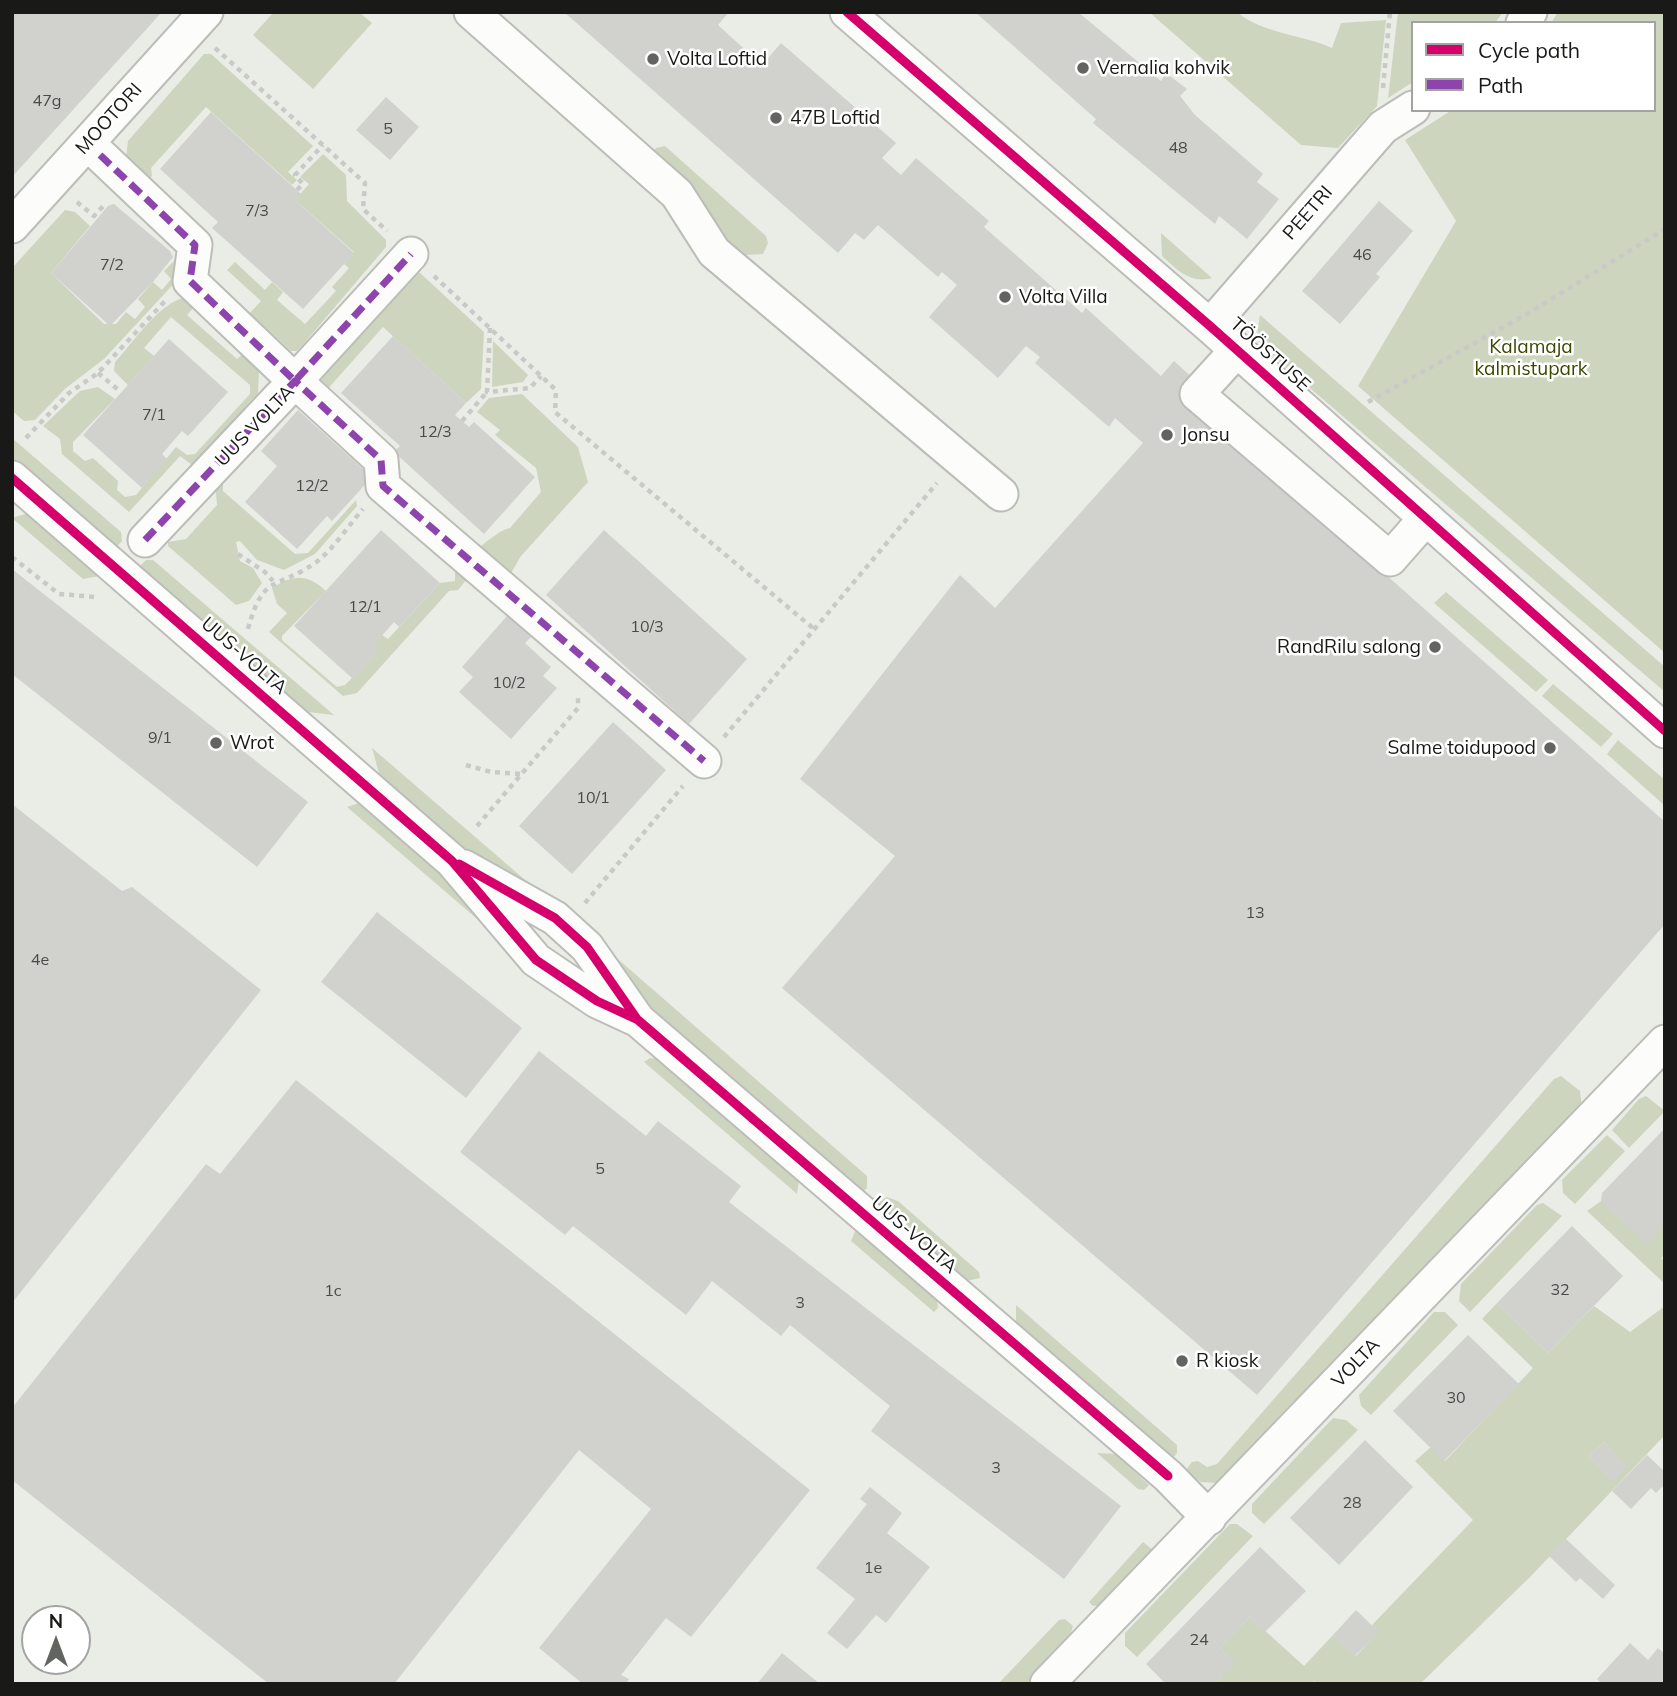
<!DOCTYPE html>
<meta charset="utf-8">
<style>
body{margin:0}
#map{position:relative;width:1677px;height:1696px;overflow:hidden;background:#eaece6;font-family:Mulish,sans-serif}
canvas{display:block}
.frame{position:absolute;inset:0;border:14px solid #191a17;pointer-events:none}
.legend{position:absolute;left:1411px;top:21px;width:245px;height:91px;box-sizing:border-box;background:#fff;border:2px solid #a3a3a2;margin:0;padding:9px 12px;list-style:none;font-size:21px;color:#191a17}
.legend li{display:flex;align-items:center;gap:14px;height:35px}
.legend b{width:35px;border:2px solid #a3a3a2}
.north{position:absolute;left:21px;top:1605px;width:70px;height:70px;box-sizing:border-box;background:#fff;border:2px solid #a3a3a2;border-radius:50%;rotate:0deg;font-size:19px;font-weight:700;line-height:28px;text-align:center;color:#191a17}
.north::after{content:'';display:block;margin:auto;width:24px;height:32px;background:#62645f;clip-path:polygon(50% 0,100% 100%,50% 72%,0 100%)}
</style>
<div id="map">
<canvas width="1677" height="1696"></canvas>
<div class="frame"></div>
<ul class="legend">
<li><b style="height:9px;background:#d6006c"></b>Cycle path</li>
<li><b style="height:9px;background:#8e44ad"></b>Path</li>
</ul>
<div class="north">N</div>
</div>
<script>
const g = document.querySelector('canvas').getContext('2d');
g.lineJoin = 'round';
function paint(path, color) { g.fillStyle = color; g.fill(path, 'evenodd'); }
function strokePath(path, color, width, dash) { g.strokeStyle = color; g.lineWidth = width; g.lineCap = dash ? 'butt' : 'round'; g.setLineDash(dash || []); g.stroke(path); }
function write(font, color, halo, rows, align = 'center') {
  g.font = font + ' Mulish,sans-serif'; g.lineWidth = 5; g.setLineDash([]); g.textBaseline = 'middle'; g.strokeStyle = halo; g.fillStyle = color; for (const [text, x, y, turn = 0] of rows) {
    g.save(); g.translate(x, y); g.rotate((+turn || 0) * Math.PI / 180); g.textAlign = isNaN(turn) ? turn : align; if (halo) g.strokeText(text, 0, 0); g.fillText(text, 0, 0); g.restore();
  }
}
paint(new Path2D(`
 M274,12h85l13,11 -59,66 -60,-54z
 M1149,12h88c26,22 64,22 95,36l9,-25 45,-3 -9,86 -39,42 -37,-3z
 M1398,12h105l-8,11h-82v59l-25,16z
 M1558,12h107v641l-307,-267 98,-165 -51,-81 47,-30h202v-87h-103z
 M204,54h7l102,92 -25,26 9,8 -5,5 -86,-78 -55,61 1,8 -5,6 -21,-24 2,-17z
 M665,146l101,90 2,7 -5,11 -18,1 -22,-19 -71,-82 4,-6z
 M323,154l23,21 1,26 39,39v7l-80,94 -9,10h-6l-41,-38 11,-12 -34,-31 8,-8 30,28 7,-8 11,10 -6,8 28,24 31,-33 -4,-4 17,-19 -5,-4 10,-12 -59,-52 14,-16 -9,-7z
 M65,210l10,2 15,14 -39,47 53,51h12l10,-12 9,7 10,-12 -7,-8 15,-17 9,8 9,-11 -7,-8 13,-13 4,18 -77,83 -38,29 -31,32 -11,1 -12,-10v-143z
 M1161,233l51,45c-21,6 -35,-8 -50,-22z
 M404,271l15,1 65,60 -3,57 -15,14 -83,-76 -59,66 -4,-15z
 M186,297l11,7 -10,11 50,44 10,-9 12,21 -1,22 -66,72 -12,-9 -51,56 -67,-58 -2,-15 -17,-13 37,-35 18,-4 17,12 -42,43v9l12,10 8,-3 25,23 -1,9 8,7 11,-2 40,-48 11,8 8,-1 55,-60v-9l-79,-68 -27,31 10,8 -26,29 -14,-14 1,-9c19,-20 43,-59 71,-65z
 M1260,315l405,352v25l-403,-345 -5,-12z
 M493,341l35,34 -5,7 -31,5z
 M522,394l56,53 10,35 -67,74 -19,32 -35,-9 -9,11 -9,1 -92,102 -14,3 -74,-64 18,-19 -10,-9 -5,-16c22,-14 35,-14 54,3l-44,45v4l55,47 8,-2 33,-34 -5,-5 9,-11 6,4 52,-56 15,-2v-13c14,-10 41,-38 55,-40l31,-36 -5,-24 -41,-33 5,-5 -23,-18 12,-14z
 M287,405h8l-72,77v9l72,63 13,-1 48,-53 1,6 -42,48 -31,16 -27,-10 -17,-19 -4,1 4,19 13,7 9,15 -13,18 -13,4 -68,-59v-4l18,-3 31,-34 -2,-25z
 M12,438l109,94 1,9 -6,7 -104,-89z
 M29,513l70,63 -16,3 -71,-61z
 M146,560h7l181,155 -27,-3 -168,-145z
 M1446,592l102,88 -12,12 -102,-89z
 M1553,684l60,50 -12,13 -59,-51z
 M1618,740l47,40v26l-58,-52z
 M372,748l188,162 -85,-52 -95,-81z
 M362,802l93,80 50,61 -158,-136z
 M588,933l279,243v12l-4,4 -225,-196z
 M650,1058l7,1 142,121 -2,14 -153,-132z
 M1561,1076l19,15 2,17 -365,375 -16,-1 -16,-11 7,-9 6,-1 9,6 10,-3 337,-385z
 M1646,1096l19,15 -36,37 -17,-18 27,-31z
 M1607,1135l18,16 -50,53 -12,-11 -1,-13z
 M887,1197l11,4 81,71 1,6 -14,3 -89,-78z
 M1601,1201l64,24v29l-4,4 4,4v22l-78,-73z
 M1543,1203l19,13 -92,96 -11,-11 2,-17 76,-79z
 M856,1229l81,72 1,7 -4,4 -83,-71z
 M1497,1303l51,50 46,-47 36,26 35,-26v129l-134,141 -111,108h-103l-3,-3 -3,3h-96l20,-21 -15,-15 30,-31 54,49 29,-31 23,21 22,-24 -6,-7 101,-105 -58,-59 16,-14 14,14 88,-93 -51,-49zM1604,1442l22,25 -14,13 -23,-24z
 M1016,1305l161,140v8l-5,6 -156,-135z
 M1434,1312h11l13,13 -87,90 -10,-9 -2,-11z
 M1333,1418l13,2 12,10 -94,94 -12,-11v-9z
 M1097,1453l18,1 34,31 -5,5 -6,-1z
 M1230,1524h7l16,12 -116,121 -12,-11v-13z
 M1143,1542l10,8 -50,55 -10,1 -4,-4z
 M1065,1619l8,7 -4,13 -43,45h-28l61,-64z`), '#ced5be');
paint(new Path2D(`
 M12,12h150l-150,165z
 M564,12h165l-11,13 44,40 19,-22 115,100 -14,15 19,17 15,-17 73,63 -5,6 98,86 4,-5 75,68 13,-15 22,20 -13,14 482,427v102l-408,471 -475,-407 113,-132 -95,-77 160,-204 35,33 148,-165 -28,-25 -6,9 -74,-64 5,-6 -14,-11 -28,32 -69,-61 28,-32 -15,-13 -4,5 -60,-52 -14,15 -9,-7 -17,20z
 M975,12h103l83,69 5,-8 21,16 -7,7 15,19 68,59 -6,8 22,17 -32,40 -28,-23 -4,8 -122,-101 3,-4z
 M386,97l33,30 -29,33 -34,-30z
 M211,112l90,82 -6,6 59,53 -51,56 -91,-81 6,-6 -58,-53z
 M1379,201l34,30 -37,43 4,3 -40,47 -38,-33z
 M114,204l56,47 3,6 -20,25 -43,44 -59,-53 57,-67z
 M393,336l73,67 -11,12 14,12 5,-5 61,55 -51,57 -90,-82 6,-6 -59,-53z
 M169,339l59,53 -40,44 -6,-5 -20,23 5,5 -25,29 -59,-53z
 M298,410l74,67 -40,44 -5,-5 -30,33 -52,-47 32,-36 -16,-15z
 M381,530l59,53 -41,44 -5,-5 -21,24 6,5 -26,28 -59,-53z
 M604,530l143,129 -58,65 -143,-129z
 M12,569l296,233 -51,65 -245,-193z
 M507,616l24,21 -6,6 26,24 -8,9 14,12 -46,51 -52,-47 14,-15 -11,-10z
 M613,722l53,48 -94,104 -53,-48z
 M12,804l110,87 10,-4 129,103 -249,313z
 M377,912l145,116 -56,70 -145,-116z
 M539,1051l107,85 12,-15 83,65 -12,16 392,304 -57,73 -193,-148 19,-25 -100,-81 -9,11 -69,-55 -26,34 -113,-89 -8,9 -105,-83z
 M296,1080l514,410 -119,147 -25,-19 -45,57 8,4 -3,5h-43l-44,-36 112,-139 -72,-59 -185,234h-125l-257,-204v-72l194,-244 14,10z
 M1665,1128v97l-18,19 -46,-43 1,-8z
 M1572,1226l51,50 -75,77 -51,-50z
 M1468,1335l51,49 -75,77 -51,-50z
 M1365,1440l48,47 -74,78 -49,-47z
 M1604,1442l23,25 -15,14 -23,-25z
 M1647,1455l18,17v12l-9,9 -5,-5 -20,21 -19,-18z
 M870,1487l32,26 -15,20 43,34 -44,56 -10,-8 -29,34 -20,-16 28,-34 -39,-31 51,-64 -7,-5z
 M1566,1539l49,46 -12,14 -23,-21 -4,4 -27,-26z
 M1260,1547l46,44 -41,41 -15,-15 -14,15 -16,16 16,15 -21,21h-49l-20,-20z
 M1356,1610l23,22 -24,24 -22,-21z
 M1630,1643l18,17 10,-12 7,6v30h-63l-5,-5z
 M782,1653l38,31h-63z`), '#d1d2ce');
const minor = new Path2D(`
 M471,12l206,182 37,58 287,242
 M847,12l363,314 455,405
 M1523,23l7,-11
 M100,155l95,90 -5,36 105,100 116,-127
 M12,226l194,-214
 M1210,326l173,-199 30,-19
 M1237,350l-40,44 193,165 36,-41
 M12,478l440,383 84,99 61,41 41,19 530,456 41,42
 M145,540l150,-159 86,79 2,26 321,275
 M464,867l91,51 32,29 51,73
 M1047,1684l618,-642`);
strokePath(minor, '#bcbdb8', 37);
strokePath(new Path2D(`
 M215,48l150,135 -2,26 24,22
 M1383,88l7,-76
 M297,190l6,-6 -8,-9 28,-30
 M77,202l17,14 12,-13
 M434,276l122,114 -1,22 259,217
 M490,328l-3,64 43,-4 11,-12
 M98,373l23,19
 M1368,402l159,-88 138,-85
 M462,421l25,-29
 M26,438l43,-45 29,-20 67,-72
 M238,554l27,18 8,9
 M12,557l47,37 36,3
 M248,629c15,-56 28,-39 67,-66 18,-13 33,-37 48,-54
 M724,737l213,-254
 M466,765l25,7 30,2
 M477,826l101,-118v-12
 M585,903l98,-117`), '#c9c9c7', 4.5, [5, 5]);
strokePath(minor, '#fcfcfb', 33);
strokePath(new Path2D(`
 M100,155l95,90 -5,36 105,100 116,-127
 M145,540l150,-159 86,79 2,26 321,275`), '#8e44ad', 7, [14, 7]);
strokePath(new Path2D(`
 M847,12l363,314 455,405
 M12,478l440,383 84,99 61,41 41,19 530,456
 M459,864l96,54 32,29 50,72`), '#d6006c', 9);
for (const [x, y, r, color] of [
 [653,59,7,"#62645f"],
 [1083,68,7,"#62645f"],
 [776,118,7,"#62645f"],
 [1005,297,7,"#62645f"],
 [1167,435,7,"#62645f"],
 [1435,647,7,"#62645f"],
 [216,743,7,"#62645f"],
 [1550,748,7,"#62645f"],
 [1182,1361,7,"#62645f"]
]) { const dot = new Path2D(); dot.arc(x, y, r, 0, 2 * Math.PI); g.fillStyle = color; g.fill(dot); strokePath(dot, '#fff', 2.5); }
write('16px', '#494a47', null, [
 ["47g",47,101],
 ["5",388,129],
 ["48",1178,148],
 ["7/3",257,211],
 ["46",1362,255],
 ["7/2",112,265],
 ["7/1",154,415],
 ["12/3",435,432],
 ["12/2",312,486],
 ["12/1",365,607],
 ["10/3",647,627],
 ["10/2",509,683],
 ["9/1",160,738],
 ["10/1",593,798],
 ["13",1255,913],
 ["4e",40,960],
 ["5",600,1169],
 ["32",1560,1290],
 ["1c",333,1291],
 ["3",800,1303],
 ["30",1456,1398],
 ["3",996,1468],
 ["28",1352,1503],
 ["1e",873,1568],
 ["24",1199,1640]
]);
write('19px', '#191a17', '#fff', [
 ["Volta Loftid",667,59],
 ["Vernalia kohvik",1097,68],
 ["47B Loftid",790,118],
 ["Volta Villa",1019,297],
 ["Jonsu",1181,435],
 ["RandRilu salong",1421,647,"right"],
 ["Wrot",230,743],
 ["Salme toidupood",1536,748,"right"],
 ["R kiosk",1196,1361]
], 'left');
write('19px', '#191a17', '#fff', [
 ["MOOTORI",109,119,-48],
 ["PEETRI",1308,213,-49],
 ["TÖÖSTUSE",1270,355,42],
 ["UUS VOLTA",255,426,-46],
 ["UUS-VOLTA",244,656,41],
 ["UUS-VOLTA",914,1235,41],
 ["VOLTA",1356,1363,-46]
]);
write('19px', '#3c4700', '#fff', [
 ["Kalamaja",1531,347],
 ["kalmistupark",1531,369]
]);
</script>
